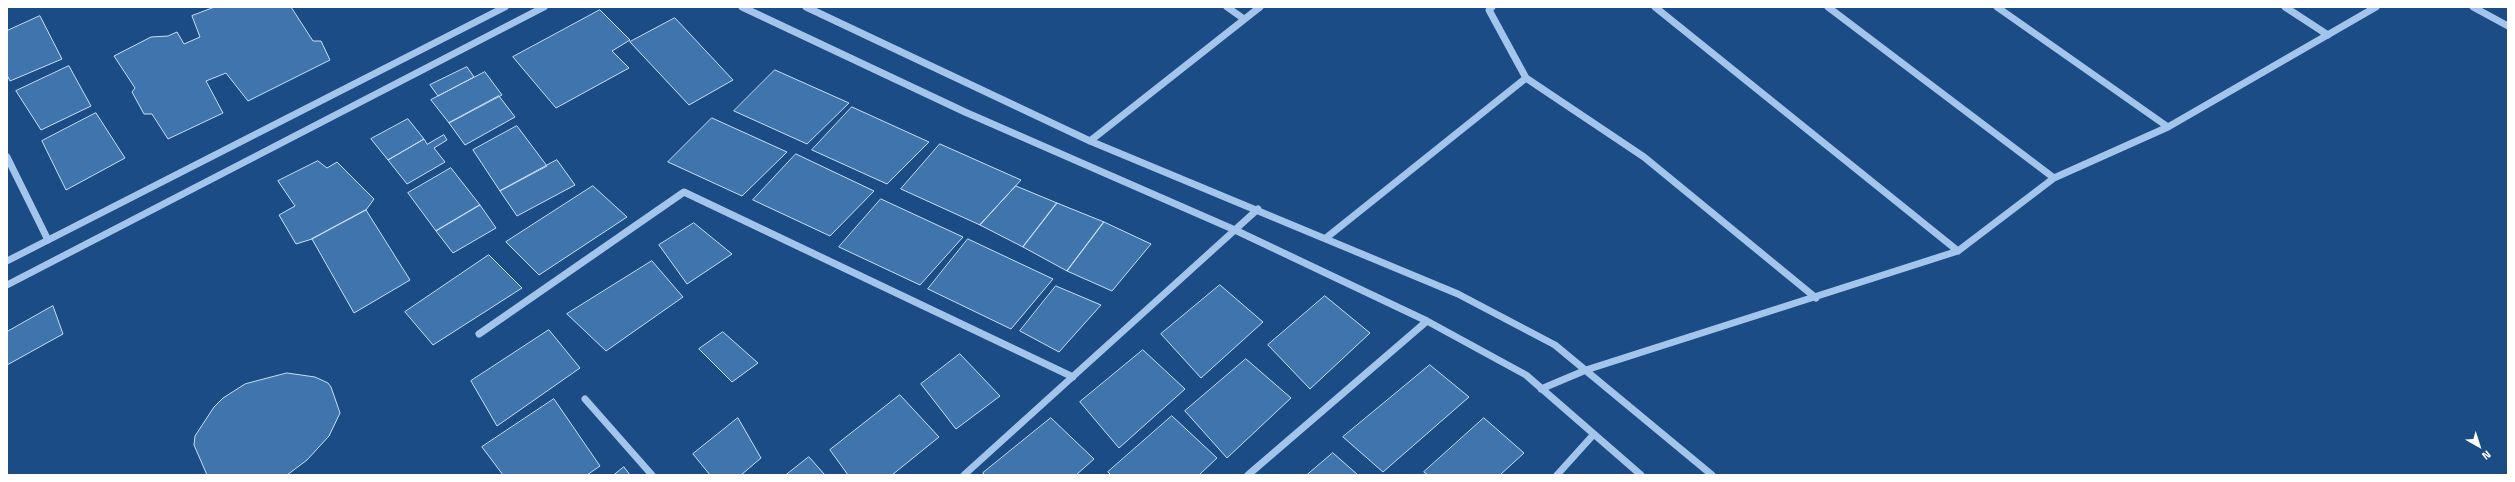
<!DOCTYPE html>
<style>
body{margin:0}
#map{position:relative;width:2515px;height:482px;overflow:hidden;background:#1b4c86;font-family:"Titillium Web",sans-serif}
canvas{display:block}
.frame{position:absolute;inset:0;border:8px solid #fff;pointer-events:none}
.north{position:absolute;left:2459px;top:426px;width:40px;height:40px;-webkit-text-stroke:3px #1b4c86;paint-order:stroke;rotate:141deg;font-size:11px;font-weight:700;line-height:16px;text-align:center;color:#fff}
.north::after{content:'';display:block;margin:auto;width:14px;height:18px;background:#fff;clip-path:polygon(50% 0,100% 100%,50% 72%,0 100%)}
</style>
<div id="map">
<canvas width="2515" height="482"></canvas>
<div class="frame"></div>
<div class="north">N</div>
</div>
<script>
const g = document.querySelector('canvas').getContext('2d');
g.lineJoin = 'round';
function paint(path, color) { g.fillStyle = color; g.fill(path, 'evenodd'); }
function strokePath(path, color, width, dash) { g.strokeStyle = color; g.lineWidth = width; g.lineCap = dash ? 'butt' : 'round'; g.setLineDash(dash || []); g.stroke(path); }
const building = new Path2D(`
 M215,7h76l22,34h8l9,19 -82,41 -22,-28 -20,8 17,32 -55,26 -16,-25h-8l-12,-22 3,-4 -21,-32 37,-19 17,-1 9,-4 7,12 16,-7 -8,-21z
 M600,10l30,30 -18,11 17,17 -73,40 -43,-51z
 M40,16l22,43 -52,22 -3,-6v-44z
 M675,18l58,62 -44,25 -59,-63z
 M69,66l22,40 -50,24 -25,-39z
 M467,67l7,10 -36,19 -8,-11z
 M775,70l74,33 -42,41 -73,-33z
 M485,72l17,23 -53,28 -18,-23z
 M499,96l16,21 -50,28 -16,-22z
 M852,107l77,35 -42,42 -75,-34z
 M96,113l29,45 -59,32 -24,-49z
 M712,118l75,34 -45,44 -74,-34z
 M408,119l16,20 -36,21 -17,-21z
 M517,126l30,40 -47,25 -27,-41z
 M444,135l3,5 -13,8 11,14 -38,22 -19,-24 36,-21 3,5z
 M940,144l81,36 -41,45 -79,-36z
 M796,154l78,37 -44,45 -77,-36z
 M557,160l18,25 -58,31 -17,-25z
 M318,161l9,7 10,-6 37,37 -8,11 -54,29 -16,5 -17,-29 16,-9 -17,-25z
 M451,168l29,37 -44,26 -28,-38z
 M593,186l34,31 -88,58 -33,-33z
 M1016,186l41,17 -34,44 -43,-22z
 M881,199l82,38 -43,48 -81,-38z
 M1057,203l47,19 -37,49 -44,-24z
 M480,205l16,23 -43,25 -17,-22z
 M366,210l44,70 -56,33 -42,-74z
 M1104,222l47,22 -39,47 -45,-20z
 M694,223l38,31 -45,30 -28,-39z
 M968,239l85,40 -42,50 -83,-40z
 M489,255l33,33 -89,57 -28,-33z
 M652,261l31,36 -77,54 -39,-37z
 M1220,285l43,37 -62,56 -40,-44z
 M1056,286l45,19 -42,47 -39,-21z
 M1325,296l45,37 -60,56 -42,-44z
 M53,306l10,28 -56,31v-33z
 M549,330l31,38 -83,58 -26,-45z
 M723,332l35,31 -26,19 -33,-33z
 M1143,350l42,39 -66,59 -39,-46z
 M960,354l40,42 -44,33 -35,-45z
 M1246,359l45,39 -64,60 -42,-47z
 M1430,365l39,32 -86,75 -40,-35z
 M287,373l28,4 13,6 3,4 9,26 -11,23 -22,24 -20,15h-80l-13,-30 1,-9 19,-29 9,-9 22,-14z
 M900,395l39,42 -47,38h-44l-18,-25z
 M554,399l46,67 -13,9h-84l-21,-28z
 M1172,416l45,42 -18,17h-88l-3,-3z
 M738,418l23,40 -20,17h-31l-17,-21z
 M1051,418l43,41 -18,16h-91l-2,-2z
 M1484,418l40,35 -24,22h-72l-4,-3z
 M1333,453l25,22h-51z
 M809,457l16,18h-39z
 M624,467l6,8h-16z`);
paint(building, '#3f74ad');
strokePath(building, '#c8dff8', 1);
strokePath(new Path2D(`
 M742,7l223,105 270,118 192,91 99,54 115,100
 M806,7l284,134 368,153 97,51 157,130
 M1227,7l17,12
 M1655,7l303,244
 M1828,7l226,171
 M1997,7l171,120
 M2285,7l43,28
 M2473,7l35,19
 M1526,78l118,79 172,141
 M1090,141l170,-134
 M7,157l41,83
 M1326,238l200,-160 -37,-68 3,-3
 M7,261l498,-254
 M7,285l537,-278
 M479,334l205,-142 389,185
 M1541,389l45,-19 372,-119 96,-73 114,-51 208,-120
 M585,399l67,76
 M964,475l294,-266
 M1248,475l179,-154
 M1557,475l37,-41`), '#a3c5ec', 7);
</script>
